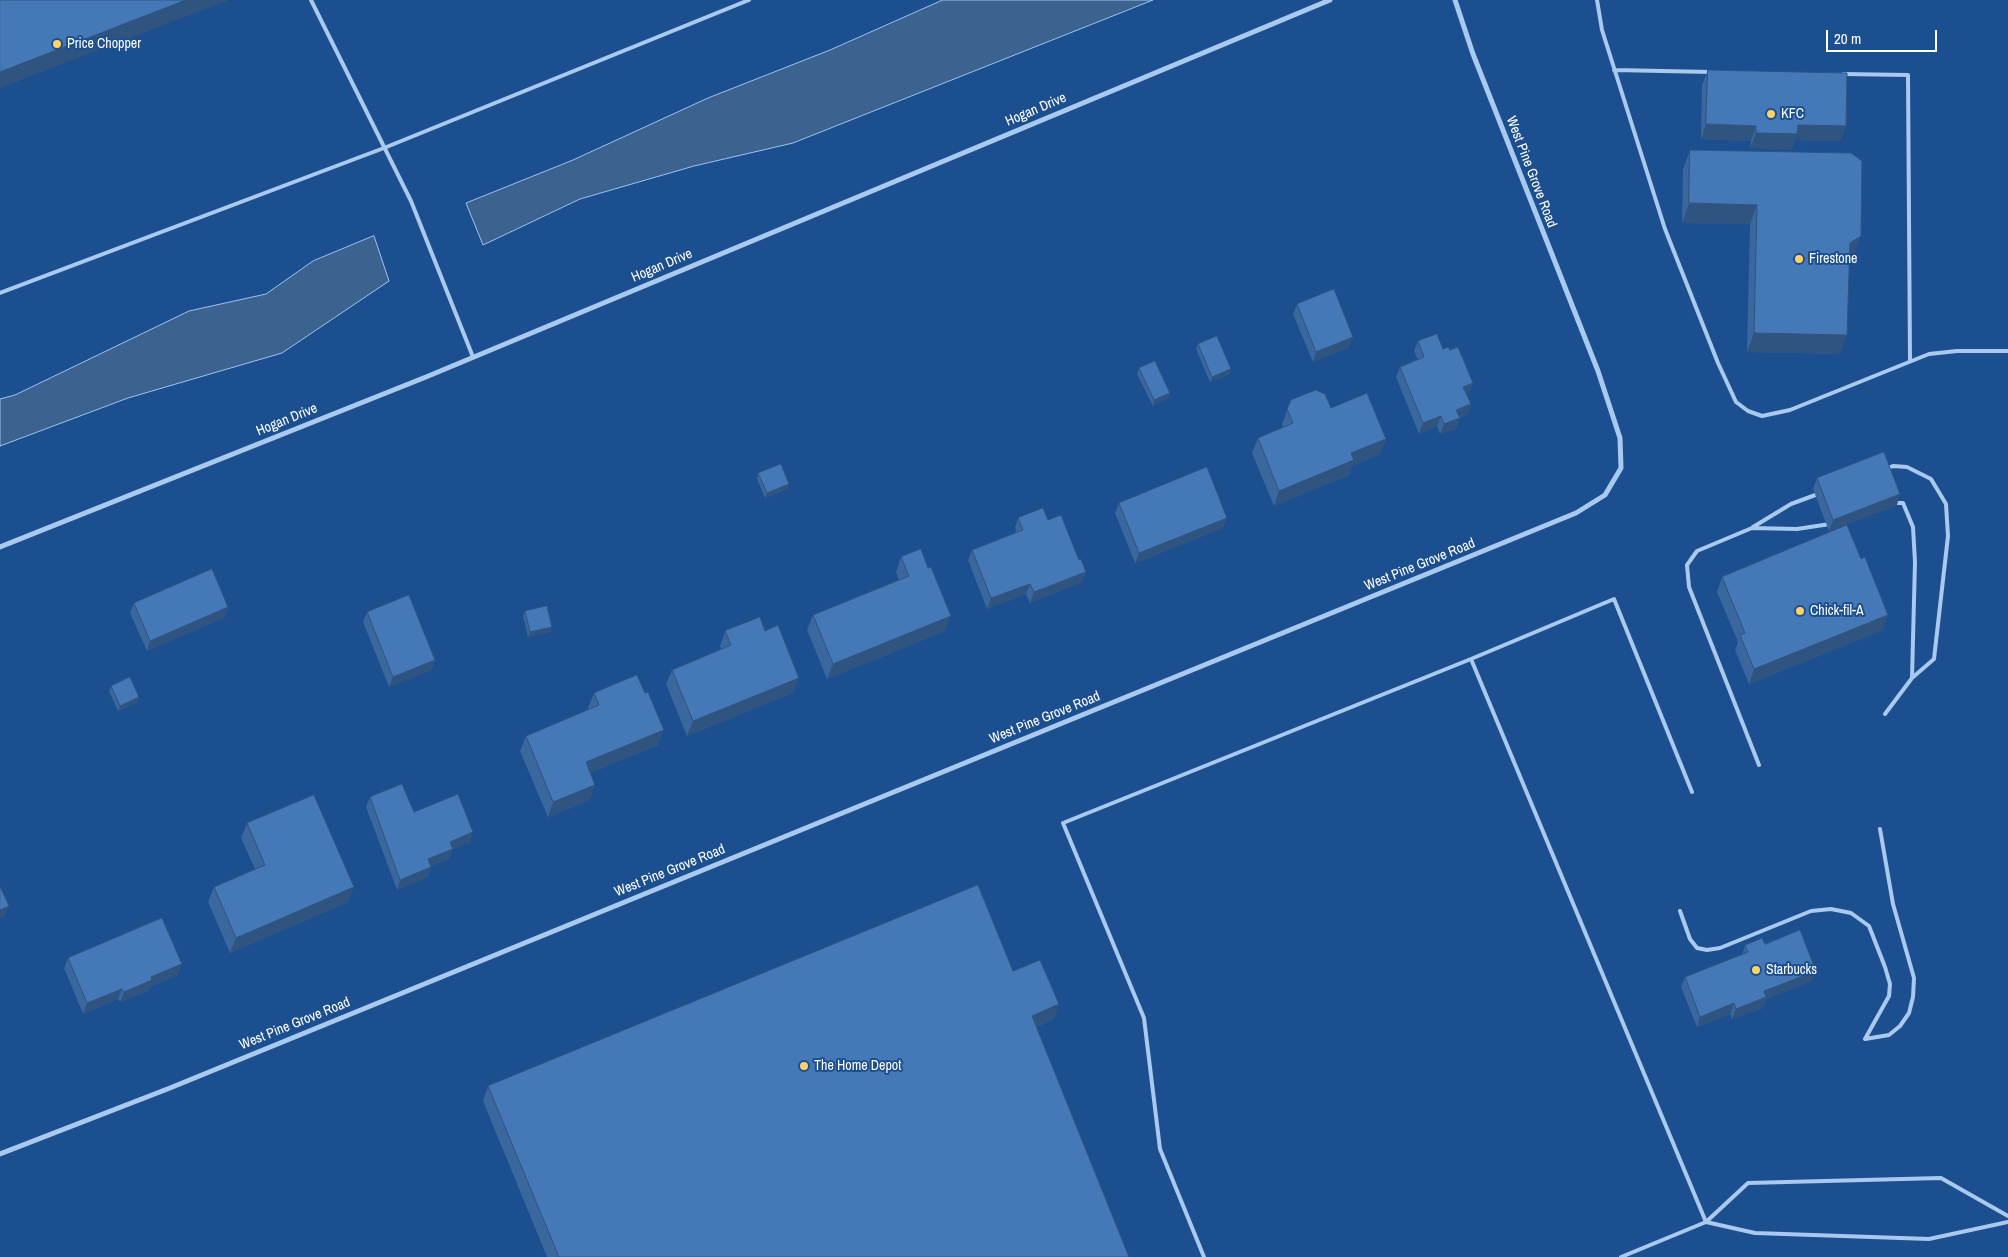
<!DOCTYPE html>
<style>
body{margin:0}
#map{position:relative;width:2008px;height:1257px;overflow:hidden;background:#1b4f8f;font-family:"Archivo Narrow",sans-serif}
canvas{display:block}
.scale{position:absolute;left:1826px;top:30px;width:111px;height:22px;box-sizing:border-box;border:2px solid #fff;border-top:0;padding-left:6px;font-size:15px;line-height:18px;white-space:nowrap;color:#fff;-webkit-text-stroke:4px #1b4f8f;paint-order:stroke}
</style>
<div id="map">
<canvas width="2008" height="1257"></canvas>
<div class="scale">20 m</div>
</div>
<script>
const g = document.querySelector('canvas').getContext('2d');
g.lineJoin = 'round';
function paint(path, color) { g.fillStyle = color; g.fill(path, 'evenodd'); }
function strokePath(path, color, width, dash) { g.strokeStyle = color; g.lineWidth = width; g.lineCap = dash ? 'butt' : 'round'; g.setLineDash(dash || []); g.stroke(path); }
function write(font, color, halo, rows, align = 'center') {
  g.font = font + ' "Archivo Narrow",sans-serif'; g.lineWidth = 4; g.setLineDash([]); g.textBaseline = 'middle'; g.strokeStyle = halo; g.fillStyle = color; for (const [text, x, y, turn = 0] of rows) {
    g.save(); g.translate(x, y); g.rotate((+turn || 0) * Math.PI / 180); g.textAlign = isNaN(turn) ? turn : align; if (halo) g.strokeText(text, 0, 0); g.fillText(text, 0, 0); g.restore();
  }
}
const water = new Path2D(`
 M943,0h210l-360,143 -99,23 -114,33 -97,46 -17,-42 107,-43 135,-62 122,-48z
 M374,236l15,45 -107,72 -154,45 -128,48v-47l15,-4 174,-84 77,-17 47,-33z`);
paint(water, '#3c6290');
strokePath(water, '#9cc4f0', 1);
strokePath(new Path2D(`
 M311,0l100,201 62,156
 M1597,0l5,30 63,199 53,134 18,39 12,9 14,5 28,-6 139,-56 28,-3h51
 M1614,70l97,2
 M1843,74l65,1 2,286
 M0,293l384,-145 365,-148
 M1886,469l7,-3 14,1 24,12 15,25 2,32 -14,123 -22,19
 M1753,527l38,-23 27,-10
 M1471,659l143,-60 78,193
 M1885,714l27,-36 3,-116 -2,-35 -10,-24h-11
 M1759,765l-70,-178 -2,-22 10,-14 55,-23 45,1 33,-5
 M1680,911l10,28 7,9 10,2 13,-2 91,-37 20,-2 20,4 18,13 16,41 5,17 -1,12 -24,43
 M1865,1039l24,-4 11,-9 9,-13 4,-16 1,-19 -21,-74 -13,-75
 M1706,1222l49,11 174,6 79,-17
 M1204,1257l-44,-108 -16,-131 -81,-195 408,-164 235,563
 M1621,1257l85,-35 42,-39 193,-5 67,38`), '#a9c9ee', 4);
strokePath(new Path2D(`
 M0,547l426,-170 904,-377
 M0,1154l170,-66 1406,-575 29,-18 16,-27 -1,-30 -22,-67 -125,-317 -18,-54`), '#a9c9ee', 5);
paint(new Path2D(`
 M1708,70l133,71 -46,-1 -3,9 -42,-1 1,-7 -50,-2 1,-54z
 M1690,150l164,105 -5,3 -9,96 -93,-2 3,-128 -68,-1 1,-54z
 M1297,304l52,43 -36,15 -20,-48z
 M1418,341l25,8 26,44 -3,1 5,10 -4,11 -7,3 -4,11 -16,5 -3,-8 -18,8 -23,-57 4,-10 18,-7 -4,-9z
 M1198,344l32,30 -20,8 -14,-33z
 M1139,368l31,25 -2,5 -15,8 -16,-32z
 M1291,400l40,8 55,31 -6,15 -28,12 -3,9 -75,31 -22,-53 6,-15 25,-11 -1,-3z
 M758,473l30,16 -23,9 -8,-19z
 M1817,478l80,27 -68,26 -16,-42z
 M1119,503l104,25 -88,35 -20,-50z
 M1018,518l30,2 31,40 7,12 -4,10 -52,21 -4,-9 -39,15 -19,-49 4,-10 44,-18 -1,-4z
 M901,557l44,74 -118,48 -20,-49 6,-15 86,-35 -3,-8z
 M1861,559l22,71 -134,54 -14,-34 3,-8 -21,-50 5,-15z
 M134,603l94,4 -3,10 -78,34 -17,-38z
 M525,611l27,16 -2,5 -22,5 -5,-21z
 M367,612l68,48 -4,10 -42,17 -26,-65z
 M725,631h40l28,62 -106,43 -21,-52 6,-14 49,-21 -1,-3z
 M111,686l28,11 -2,5 -19,9 -9,-20z
 M594,693l64,52 -68,28v27l-42,17 -28,-66 6,-15 63,-26 -1,-2z
 M370,797l44,15 56,30 -18,7 -3,10 -18,7 -3,11 -31,13 -31,-83z
 M247,823l101,79 -118,51 -22,-51 6,-15 41,-18 -14,-31z
 M1765,944l47,37 -46,18 -3,9 -31,11 -2,-5 -33,13 -16,-40 4,-10 57,-22 3,-10z
 M68,958l110,17 -28,12 -2,4 -28,11 -2,-3 -35,15 -19,-46z
 M1013,971l41,48 -18,8 93,230h-582l-64,-156 5,-15z`), '#3a679d');
paint(new Path2D(`
 M186,0h43l-229,88v-16z
 M1706,124l50,2 -5,15 -50,-2z
 M1798,125l48,1 -5,15 -46,-1 -3,9 -42,-1 6,-15z
 M1689,203l68,2 -7,19 -68,-1z
 M1861,236l-7,19 -11,7 7,-19z
 M1754,333l93,2 -7,19 -93,-2z
 M1353,337l-4,10 -36,15 3,-10z
 M1231,369l-1,5 -20,8 2,-5z
 M1473,383l-4,10 -9,4 3,-10z
 M1170,393l-2,5 -15,8 1,-6z
 M1471,404l-4,11 -14,6 3,-11z
 M1441,416l-4,10 -18,8 4,-11z
 M1460,418l-4,11 -16,5 4,-10z
 M1386,439l-6,15 -28,12 -3,9 -75,31 5,-15 72,-38z
 M789,484l-1,5 -23,9 2,-5z
 M1900,494l-3,11 -68,26 4,-11z
 M1227,518l-4,10 -88,35 4,-10z
 M1086,572l-4,10 -52,21 4,-11z
 M1030,584l-4,10 -39,15 4,-11z
 M228,607l-3,10 -78,34 3,-10z
 M1888,615l-5,15 -134,54 5,-15z
 M951,616l-6,15 -118,48 6,-15z
 M552,627l-2,5 -22,5 2,-5z
 M435,660l-4,10 -42,17 4,-10z
 M799,678l-6,15 -106,43 6,-15z
 M139,697l-2,5 -19,9 2,-5z
 M664,730l-6,15 -78,32 6,-15z
 M595,785l-5,15 -42,17 5,-15z
 M473,832l-3,10 -18,7 -3,10 -25,10 4,-10 22,-17z
 M431,867l-3,10 -31,13 3,-10z
 M354,887l-6,15 -118,51 6,-15z
 M9,906l-4,10 -5,2v-8z
 M182,964l-4,11 -28,12 -2,4 -28,11 4,-10 27,-15z
 M1816,971l-4,10 -46,18 -3,9 -31,11 4,-10 28,-18z
 M122,989l-4,10 -35,15 4,-11z
 M1734,1003l-4,11 -33,13 3,-10z
 M1059,1004l-5,15 -28,12 6,-15z`), '#305480');
const building = new Path2D(`
 M0,0h186l-186,72z
 M1708,70l139,3 -1,53 -48,-1 -1,9 -41,-1v-7l-50,-2z
 M1690,150l161,3 11,8 -1,75 -11,7 -3,92 -93,-2 3,-128 -68,-2z
 M1334,289l19,48 -37,15 -19,-48z
 M1437,334l6,15 5,-2 2,3 8,-3 15,36 -10,4 8,17 -15,6 4,8 -16,6 -3,-8 -18,7 -23,-56 24,-10 -6,-16z
 M1217,336l14,33 -19,8 -14,-33z
 M1155,361l15,32 -16,7 -15,-32z
 M1316,390l9,4 6,14 36,-15 19,46 -35,14 3,7 -75,31 -21,-53 35,-15 -6,-14 4,-9z
 M1884,452l16,42 -67,26 -16,-42z
 M781,464l8,20 -22,9 -9,-20z
 M1207,467l20,51 -88,35 -20,-50z
 M1043,508l5,12 13,-5 18,45 2,-1 5,13 -52,20 -4,-8 -39,14 -19,-48 51,-20 -5,-12z
 M1847,525l14,34 4,-2 23,58 -134,54 -14,-34 5,-2 -23,-56z
 M921,549l7,19 3,-1 20,49 -118,48 -20,-49 96,-39 -8,-19z
 M212,569l16,38 -78,34 -16,-38z
 M409,595l26,65 -42,17 -26,-65z
 M547,606l5,21 -22,5 -5,-21z
 M760,617l5,14 13,-6 21,53 -106,43 -21,-51 59,-25 -6,-14z
 M637,675l8,18 3,-1 16,38 -78,32 9,23 -42,17 -27,-66 73,-31 -5,-12z
 M130,677l9,20 -19,9 -9,-20z
 M402,784l12,28 44,-18 15,38 -23,10 3,7 -25,10 3,8 -31,13 -30,-83z
 M314,795l40,92 -118,51 -22,-51 51,-22 -18,-42z
 M978,885l35,86 27,-11 19,44 -27,12 97,241h-570l-71,-171z
 M0,886l9,20 -9,4z
 M162,918l20,46 -31,13 1,3 -28,12 -2,-3 -35,14 -19,-45z
 M1800,930l16,41 -52,20 2,6 -30,12 -2,-6 -34,14 -15,-40 63,-25 -3,-7 17,-7 3,6z`);
paint(building, '#4478b7');
strokePath(building, '#305480', 1);
for (const [x, y, r, color] of [
 [57,44,5,"#ffd166"],
 [1771,114,5,"#ffd166"],
 [1799,259,5,"#ffd166"],
 [1800,611,5,"#ffd166"],
 [1756,970,5,"#ffd166"],
 [804,1066,5,"#ffd166"]
]) { const dot = new Path2D(); dot.arc(x, y, r, 0, 2 * Math.PI); g.fillStyle = color; g.fill(dot); strokePath(dot, '#1b4f8f', 2); }
write('14px', '#fff', '#1b4f8f', [
 ["Price Chopper",67,44],
 ["KFC",1781,114],
 ["Firestone",1809,259],
 ["Chick-fil-A",1810,611],
 ["Starbucks",1766,970],
 ["The Home Depot",814,1066]
], 'left');
write('14px', '#fff', '#1b4f8f', [
 ["Hogan Drive",1036,110,-23],
 ["West Pine Grove Road",1531,172,69],
 ["Hogan Drive",662,266,-23],
 ["Hogan Drive",287,420,-22],
 ["West Pine Grove Road",1420,565,-22],
 ["West Pine Grove Road",1045,718,-22],
 ["West Pine Grove Road",670,871,-22],
 ["West Pine Grove Road",295,1024,-22]
]);
</script>
